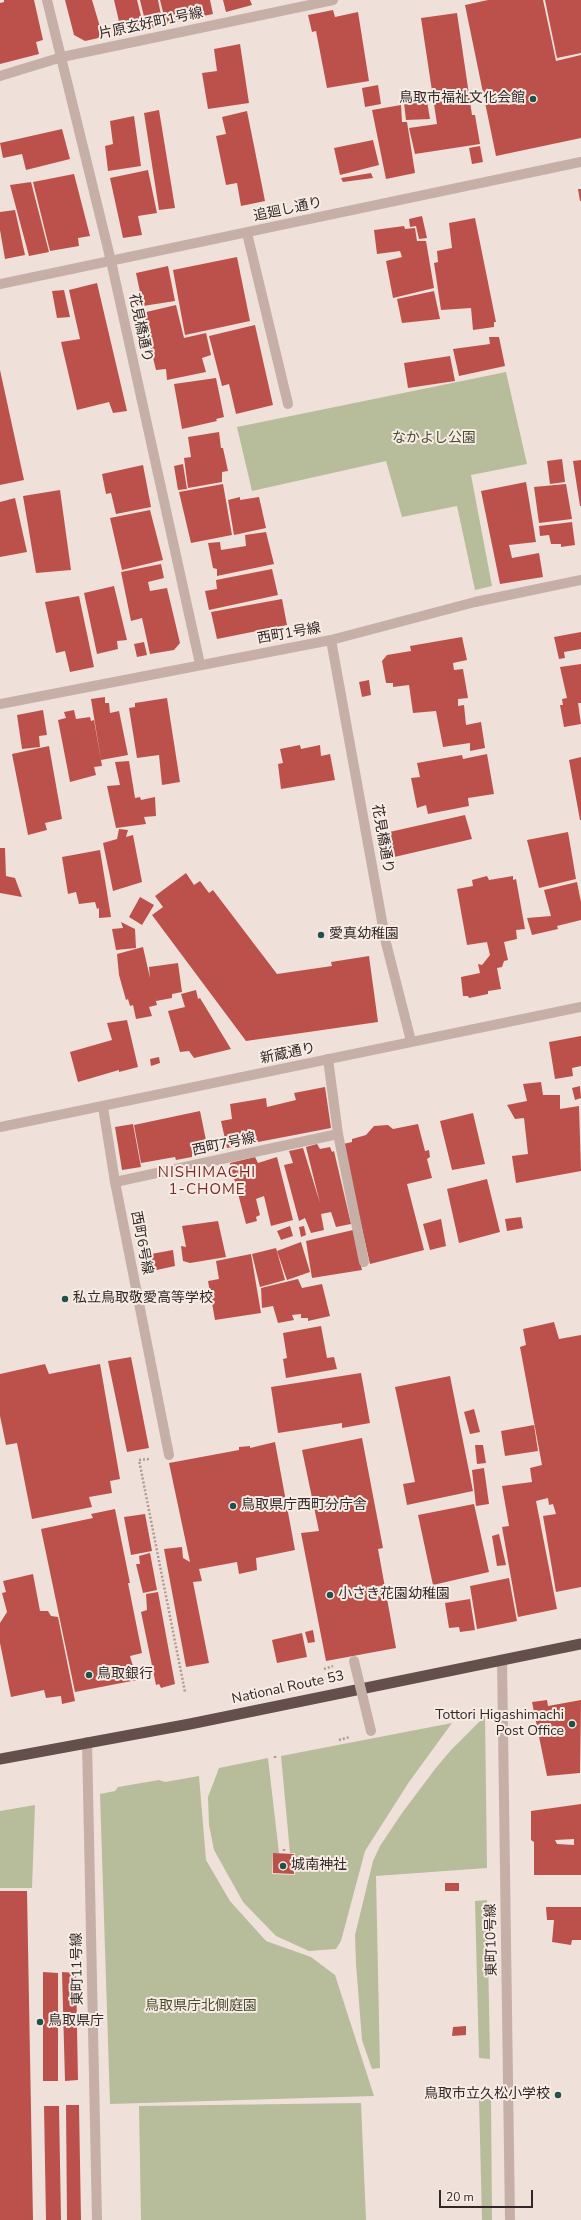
<!DOCTYPE html>
<meta charset="utf-8">
<style>
body{margin:0}
#map{position:relative;width:581px;height:2220px;overflow:hidden;background:#efe1da;font-family:"Nunito Sans",sans-serif}
canvas{display:block}
.scale{position:absolute;left:439px;top:2190px;width:94px;height:18px;box-sizing:border-box;border:2px solid #332827;border-top:0;padding-left:5px;font-size:12px;line-height:14px;white-space:nowrap;color:#332827;-webkit-text-stroke:3px #f7ece5;paint-order:stroke}
</style>
<div id="map">
<canvas width="581" height="2220"></canvas>
<div class="scale">20 m</div>
</div>
<script>
const g = document.querySelector('canvas').getContext('2d');
g.lineJoin = 'round';
function paint(path, color) { g.fillStyle = color; g.fill(path, 'evenodd'); }
function strokePath(path, color, width, dash) { g.strokeStyle = color; g.lineWidth = width; g.lineCap = dash ? 'butt' : 'round'; g.setLineDash(dash || []); g.stroke(path); }
function write(font, color, halo, rows, align = 'center') {
  g.font = font + ' "Nunito Sans","Noto Sans JP",sans-serif'; g.lineWidth = 4; g.setLineDash([]); g.textBaseline = 'middle'; g.strokeStyle = halo; g.fillStyle = color; for (const [text, x, y, turn = 0] of rows) {
    g.save(); g.translate(x, y); g.rotate((+turn || 0) * Math.PI / 180); g.textAlign = isNaN(turn) ? turn : align; if (halo) g.strokeText(text, 0, 0); g.fillText(text, 0, 0); g.restore();
  }
}
paint(new Path2D(`
 M506,372l21,92 -56,11 21,111 -17,4 -18,-84 -55,11 -16,-56 -134,30 -15,-64z
 M485,1716l2,152 -111,8 4,192 -8,1 -10,-29 -6,-76 -1,-29 18,-74 7,-15 22,-33 33,-44 16,-19z
 M452,1723l-43,59 -44,69 -24,90 -5,8 -27,2 -33,-15 -33,-34 -29,-52 -5,-25 -1,-28 11,-29 49,-10 11,95h-6l-1,21 23,1v-22h-5l-9,-97z
 M199,1776l7,84 24,41 36,40 45,16 24,18 39,121 -264,8 -10,-310 15,-3 3,-4 41,-7 6,2z
 M35,1805l-3,83h-32v-77z
 M487,1900l3,159 -11,-1 -4,-157z
 M479,2099h12l1,121h-10z
 M361,2103l5,117h-225l-2,-114z`), '#b7bc9b');
paint(new Path2D(`
 M4,0h30l9,40 -7,2 3,12 -39,10v-61l4,-1z
 M65,0h27l11,37 -18,4 -11,-6z
 M114,0h23l6,24 -22,6z
 M140,0h18l5,25 -16,4z
 M160,0h50l3,14 -47,10z
 M223,0h27l2,5 -26,7z
 M488,0h55l13,61 25,-6v83l-85,18 -31,-151z
 M545,0h36v53l-24,5z
 M333,10l2,7 23,-5 11,69 -42,7 -11,-57 -4,1 -4,-17z
 M457,13l15,102h3l5,29 -65,10 -6,-26 28,-4 -16,-106z
 M240,44l9,59 -41,6 -6,-36 15,-2 -3,-22z
 M378,85l3,19 -16,3 -3,-19z
 M427,101l3,18 -24,1 -2,-17z
 M401,105l1,17h5l8,51 -29,6 -14,-69z
 M159,110l16,98 -16,2 -15,-97z
 M247,111l18,90 -24,5 -4,-23 -11,2 -10,-49 10,-2 -4,-17z
 M134,116l7,50 -33,5 -3,-25 8,-2 -3,-23z
 M62,129l8,30 -44,11 -4,-16 -19,4 -3,-15z
 M373,140l6,25 -39,10 -6,-27z
 M480,146l3,16 -11,2 -3,-16z
 M148,170l9,43 -19,3 4,19 -19,3 -13,-60z
 M371,173l2,5 -30,4 -2,-4z
 M74,174l16,62 -12,2 1,8 -29,5 -17,-69z
 M31,182l18,70 -20,4 -19,-71z
 M578,189h3v12h-1z
 M15,210l10,45 -20,4 -5,-29v-18z
 M422,216l5,22 -8,1 -3,-13 -6,1 -1,-8z
 M475,218l21,104h-2v5l-21,3 -2,-22 -30,2 -7,-47 4,-1 -1,-11 15,-3 -3,-25z
 M404,226l1,3 10,-1 2,13h9l8,47 -41,10 -7,-37 16,-4 -2,-6 -23,3 -3,-24z
 M237,257l13,64 -65,14 -12,-65z
 M168,266l7,35 -32,5 -7,-33z
 M97,283l30,128 -14,2 -4,-11 -32,8 -16,-68 19,-3 -11,-49z
 M64,290l6,27 -13,1 -5,-27z
 M434,291l6,28 -38,4 -5,-24z
 M176,305l8,33 22,-5 5,22 -9,3 4,14 -39,8 -1,-11 -10,1 -14,-57z
 M255,325l18,80 -37,9 -7,-30 -7,2 -13,-50z
 M489,337h10l6,29 -46,10 -6,-27 37,-5z
 M450,356l5,25 -47,7 -4,-25z
 M0,370l24,110 -24,5z
 M216,378l8,39 -8,2 1,2 -35,8 -8,-45z
 M219,432l2,16h2l5,23 -6,1v10l-34,6 -4,-30 7,-1 -3,-20z
 M562,459l3,23 -15,2 -3,-23z
 M581,460v46h-1l-7,-45z
 M183,464l4,25 -9,1 -4,-24z
 M143,465l8,42 -35,7 -5,-21 -5,1 -4,-20z
 M526,482l10,60 -27,3 3,13 27,-5 4,24 -43,7 -19,-93z
 M223,484l9,51 -41,8 -12,-51z
 M566,484l6,35 -33,4 -5,-36z
 M60,490l11,80 -35,3 -13,-77z
 M240,497v3l19,-3 7,31 -32,7 -6,-35z
 M15,498l12,54 -27,5v-55z
 M150,510l13,50 -41,10 -12,-52z
 M572,522l3,23 -14,2v-3h-10l-2,-9 -9,1 -1,-10z
 M266,532l8,32 -57,12v-7l-4,-1 -5,-25 12,-1 1,8 25,-4 -1,-11z
 M161,564l3,14 -16,4 2,9 17,-3 13,55 -6,7 -24,4 -8,-36 -11,3 -10,-49z
 M272,569l6,26 -69,15 -4,-19 12,-2 -1,-9z
 M114,586l13,54 -10,1 1,8 -21,5 -13,-61z
 M79,596l15,71 -24,5 -5,-21 -9,2 -11,-51z
 M282,599l5,26 -70,14 -6,-27z
 M581,632v17l-17,3 1,6 -6,1 -5,-22z
 M462,637l5,23 -14,3 1,7 9,-1 5,29 -10,1v7l6,-1 2,20 15,-3 4,26 -15,3v-8l-27,4 -7,-36 -23,2 -4,-28 -16,2v-4h-7l-4,-22 5,-6 24,-4 -1,-5z
 M144,642l3,13 -10,2 -3,-13z
 M581,664v39h-3l3,21 -17,3 -4,-22h3l-1,-6 5,-1 -7,-31z
 M369,680l2,15 -9,2 -3,-15z
 M105,697v6h4l1,10 9,-2 9,44 -27,5 -10,-61z
 M167,698l13,84 -18,3 -3,-30 -22,3 -8,-50 6,-1v-4z
 M43,710l4,25 -8,1 1,11 -18,2 -5,-34z
 M74,710l2,9 14,-2 1,4 3,-1 8,46 -8,1 2,8 -26,7 -12,-62 8,-2 -2,-6z
 M300,745l1,4 19,-4 1,11 9,-2 5,26 -54,9 -3,-25 5,-1 -3,-14z
 M49,746l13,73 -17,4 2,7 -19,5 -16,-81z
 M487,754l7,40 -26,4 1,8 -41,8 -2,-9 -9,3 -6,-30 9,-1 -3,-14 45,-8 1,4z
 M581,757v63h-1l-11,-60z
 M129,761l6,37 5,-1 1,3 14,-3 1,19 -12,1 2,7 -30,4 -9,-42 13,-1 -5,-23z
 M465,815l7,24 -82,19 -5,-25z
 M119,829l9,1 -2,7 7,-2 9,47 -29,9 -10,-48 14,-4z
 M568,832l8,47 -37,9 -12,-48z
 M0,848h5l1,28 9,2 7,19 -22,-4z
 M100,850l11,67 -12,1v-10l-2,1 -2,-7 -16,2 -3,-12 -8,2 -6,-37z
 M186,873l8,12 6,-4 9,12 4,-3 64,84 55,-8 -1,-4 38,-6 9,66 -132,19 -94,-126 11,-8 -8,-11z
 M487,876l2,4 24,-4v4l3,-1 9,50 -9,1 1,9 -13,3 4,18 -4,1 -2,6 -5,1 4,21 -13,2v3l-19,4 -1,-2h-5l-2,-19 19,-4 -2,-9 4,1 8,-10 -3,-13 -20,3 -10,-56 16,-3 -1,-6z
 M577,882l4,20v18l-24,6 1,3 -26,6 -5,-17 24,-2 -7,-26z
 M140,897l14,8 -12,20 -13,-8z
 M121,922l14,7 1,19 -20,2 -4,-21 11,-1z
 M143,947l7,31 -1,-11 29,-4 4,29 -10,2v4l-16,3 -2,-7 3,11 -8,2 3,9 -16,3 -3,-14 -3,1 -2,-7 -2,1 -7,-25 -2,-21z
 M196,990l2,9 2,-1 31,51 -37,9 -5,-7 -9,1 -12,-41 17,-4 -4,-13z
 M127,1020l11,47 -19,5v-2l-41,12 -8,-30 42,-12 -5,-17z
 M581,1036v30l-9,2 1,8 -18,3 -6,-37z
 M159,1057l1,6 -9,3 -1,-7z
 M541,1082l2,13h17v14l19,-3 2,65 -65,12 -4,-27 16,-2 -4,-36 -9,1 -8,-14 20,-4 -4,-17z
 M580,1086l1,12 -6,2 -3,-12z
 M325,1087l6,41 -104,20 -6,-27 11,-2 -2,-15 36,-6 1,9 29,-7 -2,-7z
 M200,1111l8,39 -16,4v3l-16,3 -1,-3 -34,6 -7,-38z
 M473,1113l12,51 -33,6 -12,-49z
 M133,1124l8,43 -19,3 -7,-43z
 M418,1124l7,27 4,-1 1,7 -3,2 5,19 -25,6 17,66 -54,14 -27,-120 9,-2v-3l14,-4 8,-9 14,-1 5,4z
 M317,1144l3,5 10,-2 2,5 2,-1 17,73 -15,3 -5,-15 -10,2 3,16 -13,3 -6,-15 -6,3 -15,-56 9,-2 -4,-12 14,-3 17,55 -14,-56z
 M255,1157l3,6 19,-6 16,63 -22,6 -7,-30 -8,3 4,16 -4,2 1,4 -11,3 -16,-61z
 M487,1179l13,53 -41,11 -12,-54z
 M521,1217l2,11 -16,3 -2,-12z
 M441,1219l5,27 -16,4 -7,-26z
 M218,1221l8,36 -36,6 -7,-2 -2,-15 5,1 -4,-21z
 M290,1226l3,10 -12,4 -4,-9z
 M304,1226l2,9 -5,2 -2,-10z
 M353,1230l9,40 -50,8 -6,-37z
 M301,1242l9,30 -23,8 -10,-29z
 M276,1248l9,32 -25,7 -8,-33z
 M173,1250l2,16 -32,7 -3,-17z
 M251,1254l10,59 -46,7 -7,-39 11,-2 -3,-18z
 M298,1279l4,9 20,-4 8,32 -22,5v-3h-7v-4l-9,1 2,5 -16,3 -5,-17 -11,2 -1,-20z
 M554,1322l5,17 22,-4v252l-25,5 -13,-76 13,-2 -3,-10 -4,1 -1,-7 -12,3 21,108 -39,8 -16,-90 7,-1 -7,-40 30,-4 -2,-14 12,-3 -22,-118 6,-2 -3,-16z
 M321,1326l6,32 7,-1 3,12 -51,9 -3,-19 4,-1 -4,-25z
 M131,1357l18,91 -22,4 -19,-91z
 M45,1364l4,10 51,-10 20,115 -10,2 2,12 -23,4 3,10 -60,12 -15,-76 -11,2 -6,-29v-42z
 M361,1373l9,50 -28,5v-5l-64,10 -7,-46z
 M450,1376l23,115 -66,14 -4,-21 12,-2 -20,-95z
 M474,1409l6,23 -10,2 -6,-22z
 M534,1425l4,26 -33,5 -4,-25z
 M362,1438l21,110 -5,1 18,99 -70,13 -25,-128 18,-2 -17,-81z
 M275,1442l20,108 -39,8 1,12 -18,4 -2,-12 -38,7 3,12 -9,1 16,81 -23,4 -22,-118 18,-2 1,11 7,4 -21,-99 70,-13v-3l11,-1v2z
 M475,1445h8l3,18 -9,1z
 M484,1468l5,36 -13,2 -4,-36z
 M474,1504l15,68 -56,13 -15,-70z
 M115,1509l15,74h-2l14,70 -12,3 7,24 -62,12 -34,-163 52,-11 -2,-4z
 M145,1514l7,37 -21,4 -7,-38z
 M499,1534l7,31 -9,1 -5,-30z
 M150,1553l7,37 -14,3 -7,-29h4l-1,-8z
 M33,1574l7,37h8l3,5 7,1 17,84 -13,3 -1,-8 -15,2 -2,-8 -33,7 -11,-54v-20l7,-11 -5,-19 4,-1 -3,-11z
 M509,1578l8,43 -40,8 -7,-43z
 M158,1592l17,92 -14,4 -2,-4 -3,1 -15,-73 6,-2 -1,-16z
 M470,1599l5,31 -15,2 -1,-5 -10,1 -4,-25z
 M313,1630l2,12 -7,1 -3,-11z
 M302,1633l5,24 -30,6 -5,-23z
 M547,1700l1,6 33,-6 -1,73 -33,3 -15,-74z
 M581,1804v71h-47v-33l-3,-2v-29zM574,1839v6l-17,-1 -2,-4z
 M273,1853l21,1v20l-21,-1z
 M445,1883h14v8h-14z
 M0,1891h27l6,329h-33z
 M546,1907h35v33h-9l-1,5 -19,-3 2,-22h-7z
 M43,1972l15,1v108h-15z
 M62,1972l14,1 2,107 -13,1z
 M466,2026v9l-14,1 1,-9z
 M66,2105h13l2,115h-14z
 M44,2106h15l2,114h-15z`), '#bc514b');
strokePath(new Path2D(`
 M149,1459l-10,1 46,232
 M324,1669l9,-3
 M339,1740l11,-3
 M275,1756v3
 M284,1851v-2`), '#b19991', 2.5, [2, 2]);
strokePath(new Path2D(`
 M247,233l41,171
 M328,1059l10,75 26,128`), '#c6afa7', 10);
strokePath(new Path2D(`
 M47,0l64,261 89,403
 M0,76l62,-19 271,-57
 M0,284l581,-122
 M331,640l55,303 25,98
 M0,704l331,-64 144,-38 106,-22
 M103,1107l12,75 54,273
 M0,1127l581,-120
 M115,1182l223,-48
 M502,1660l8,560
 M87,1742l10,478`), '#c6afa7', 10);
strokePath(new Path2D(`
 M0,1759l190,-35 391,-80`), '#644f4c', 11);
strokePath(new Path2D(`
 M354,1661l17,70`), '#c6afa7', 10);
for (const [x, y, r, color] of [
 [533,99,4,"#20514b"],
 [321,935,4,"#20514b"],
 [65,1299,4,"#20514b"],
 [233,1506,4,"#20514b"],
 [330,1595,4,"#20514b"],
 [89,1675,4,"#20514b"],
 [572,1724,4,"#20514b"],
 [283,1866,4,"#20514b"],
 [40,2022,4,"#20514b"],
 [558,2095,4,"#20514b"]
]) { const dot = new Path2D(); dot.arc(x, y, r, 0, 2 * Math.PI); g.fillStyle = color; g.fill(dot); strokePath(dot, '#f7ece5', 1.5); }
write('14px', '#332827', '#f7ece5', [
 ["片原玄好町1号線",151,24,-12],
 ["追廻し通り",288,210,-12],
 ["花見橋通り",140,328,78],
 ["西町1号線",289,634,-10],
 ["花見橋通り",382,839,80],
 ["新蔵通り",288,1054,-12],
 ["西町7号線",224,1145,-12],
 ["西町6号線",141,1243,79],
 ["National Route 53",288,1688,-12],
 ["東町10号線",492,1940,-91],
 ["東町11号線",78,1969,-91]
]);
write('14px', '#332827', '#f7ece5', [
 ["鳥取市福祉文化会館",525,99,"right"],
 ["愛真幼稚園",329,935],
 ["私立鳥取敬愛高等学校",73,1299],
 ["鳥取県庁西町分庁舎",241,1506],
 ["小さき花園幼稚園",338,1595],
 ["鳥取銀行",97,1675],
 ["Tottori Higashimachi",564,1716,"right"],
 ["Post Office",564,1732,"right"],
 ["城南神社",291,1866],
 ["鳥取県庁",48,2022],
 ["鳥取市立久松小学校",550,2095,"right"]
], 'left');
write('14px', '#494f2d', '#f7ece5', [
 ["なかよし公園",434,439],
 ["鳥取県庁北側庭園",201,2007]
]);
g.letterSpacing = '1px';
write('15px', '#7b2b27', '#f7ece5', [
 ["NISHIMACHI",207,1173],
 ["1-CHOME",207,1190]
]);
g.letterSpacing = '0px';
</script>
